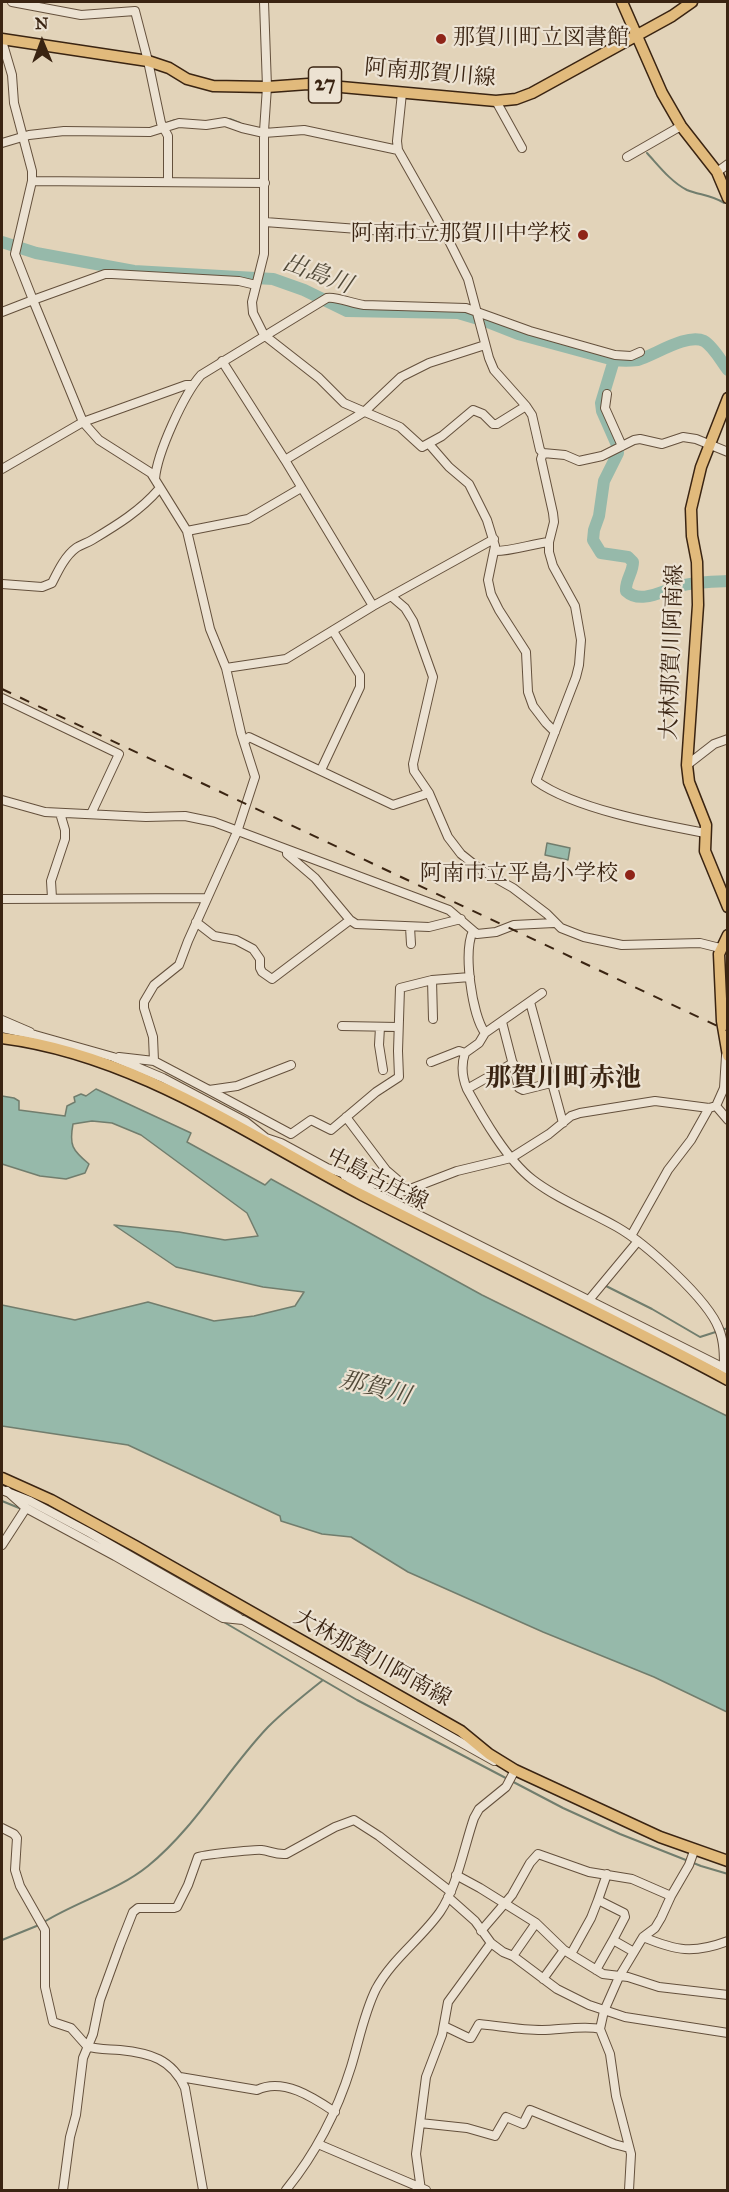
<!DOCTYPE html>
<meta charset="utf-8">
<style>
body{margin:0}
#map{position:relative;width:729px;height:2192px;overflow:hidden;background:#e2d3b9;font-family:"IM FELL Great Primer",serif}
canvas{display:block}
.frame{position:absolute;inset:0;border:3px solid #3a2412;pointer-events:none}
.north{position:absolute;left:12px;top:12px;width:60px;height:60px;-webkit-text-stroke:4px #ece2d2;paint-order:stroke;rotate:359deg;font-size:16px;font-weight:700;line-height:24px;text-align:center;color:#3a2412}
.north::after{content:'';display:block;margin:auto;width:21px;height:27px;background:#3a2412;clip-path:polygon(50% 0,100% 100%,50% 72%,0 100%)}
</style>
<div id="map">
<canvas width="729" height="2192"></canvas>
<div class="frame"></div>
<div class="north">N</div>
</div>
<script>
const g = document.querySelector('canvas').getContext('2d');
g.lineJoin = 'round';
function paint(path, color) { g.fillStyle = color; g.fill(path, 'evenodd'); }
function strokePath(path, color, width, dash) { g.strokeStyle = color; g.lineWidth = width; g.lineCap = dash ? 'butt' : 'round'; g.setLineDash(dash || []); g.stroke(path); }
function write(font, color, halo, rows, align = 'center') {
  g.font = font + ' "IM FELL Great Primer","Noto Serif JP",serif'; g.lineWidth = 4.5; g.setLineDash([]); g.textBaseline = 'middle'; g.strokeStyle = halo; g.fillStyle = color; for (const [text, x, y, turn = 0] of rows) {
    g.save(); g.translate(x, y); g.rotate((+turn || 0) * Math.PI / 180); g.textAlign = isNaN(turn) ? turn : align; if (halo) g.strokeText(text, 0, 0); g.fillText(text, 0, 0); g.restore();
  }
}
const water = new Path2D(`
 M547,843l23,5 -2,12 -23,-5z
 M96,1089l95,44 -4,9 78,43 6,-6 211,116 245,121v296l-73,-35 -111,-45 -135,-60 -57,-35 -29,-3 -41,-13 -1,-5 -152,-71 -126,-19v-121l73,15 73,-18 66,19 40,-5 41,-10 9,-14 -41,-5 -87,-20 -62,-42 65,7 46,8 33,-4 -11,-23 -106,-78 -29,-12 -20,-2 -19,3c-4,21 -1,26 16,40l-4,9 -19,6 -26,-3 -38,-12v-68l12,2 5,3v9l46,6 2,-10 8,-4 -1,-5 7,-3 5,2z`);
paint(water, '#96b9aa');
strokePath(water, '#717d6d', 1.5);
strokePath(new Path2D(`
 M222,119h8l10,4
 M164,124l11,-4
 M10,137l23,-6
 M647,153c12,13 24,29 40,37 12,5 25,5 37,13
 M606,1286l46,23 48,28 28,-9
 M2,1501l22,9
 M222,1621l135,79 206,108 57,26 81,32 27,8
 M44,1922c34,-21 73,-31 104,-56 48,-39 78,-95 120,-139 17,-17 36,-32 55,-47
 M2,1940l37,-15`), '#717d6d', 2);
strokePath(new Path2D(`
 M2,242l34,11 98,18 139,8 31,11 43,21 111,2 27,8 33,13 96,26c8,1 16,1 24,0 17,-5 49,-27 66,-19 9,5 17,20 24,29
 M614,360l-13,43 1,8 15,34 1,8 -14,28 -5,35 -5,14 -1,10 8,13 27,4 5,5c0,11 -8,18 -7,29 15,14 37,-1 54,-5 14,-4 32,-4 48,-5`), '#96b9aa', 12);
const minor = new Path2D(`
 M12,2l69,13 54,-4 13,50 13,62 7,13v46
 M264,2l3,85 -3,44v123l-12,48 1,11 11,22 55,43 25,25 56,24 22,20 20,-11 31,-26 10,4 10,10h4l29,-18
 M2,41l10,34 2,28 18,68v10l-17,73 18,46 72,-26h7l127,7 17,4
 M402,93l-5,48 1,9 47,83 23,46 21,79 5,12 32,36 6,9 8,35 3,3 -2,6 12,54 1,9 -5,20v10l4,14 22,40 6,34 -2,25 -3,12 -40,104c39,28 121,43 169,52
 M496,101l26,47
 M2,143l27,-8 35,-4 86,1 29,-9 27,2 19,-3 17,6 22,5 40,-3 94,20
 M627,157l54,-31
 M717,172l11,-8
 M32,181l233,2
 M265,222l173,13 7,-2
 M2,312l31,-12 50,122 16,18 52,33 36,58 23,98 16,39 15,65 14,44 -18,55 -49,109 -9,24 -25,20 -10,17v6l9,29 1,24
 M222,361l63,99 88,146
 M607,394l-2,14 17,38
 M429,444l20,23 20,17 18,36 8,26 -7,34 3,14 8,16 27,42 2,40 5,14 13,17 9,9
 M543,453l22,2 14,6 23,-5 32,-16 6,-1 22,5 21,-7 13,2 32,13
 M285,460l79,-48 37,-35 28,-14 56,-18
 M2,469l81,-47 103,-37h6
 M155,479c2,-26 29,-85 46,-104l126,-77c9,-2 26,6 37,7l102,3 64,23 85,24 16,1 9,-4
 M187,531l61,-12 53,-31
 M496,551c15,0 36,-7 53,-9
 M2,584l40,3 10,-4c6,-12 13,-27 24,-35 4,-3 11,-5 16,-8 25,-15 48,-29 67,-51
 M391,596l14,12 8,13 20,56 -20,87 1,7 15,22
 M226,668l60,-9 87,-53 121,-67
 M2,698l117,56 -28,60
 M244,742l5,-5 144,68 36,-12 19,44 13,17 20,16 32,18 34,26 14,14 23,9 38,8 78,-2 20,5
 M687,765l27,-21 14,-5
 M321,770l39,-83v-12l-27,-44
 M2,800l43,12 101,5 39,-1 29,6 235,88 28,24 19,-2 18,-7 40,-2
 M287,851v3l28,24 35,42 6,4 73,3 32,-8
 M52,898l-1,-17 14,-42v-9l-5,-17
 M2,899l205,-1
 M196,922l18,14 22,4 17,9 7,10v9l2,4 10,7 78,-59
 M410,927l1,17
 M473,931c-10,21 -1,84 12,102
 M530,1002l33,121
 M433,1019l-1,-39 38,-3
 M2,1020l28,12
 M502,1022l17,66 4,2 28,-7
 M342,1026l56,1
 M380,1027l-1,18 4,25
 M2,1028l33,7 78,22 50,21 83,44 20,16 15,5 46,25 15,5 11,9 375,188
 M119,1057l35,4 55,29 28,-4 54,-21
 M431,1062l28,-11 6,2
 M513,1063l-46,26c16,29 40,71 66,91 26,20 56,31 84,47 28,16 91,72 102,102 5,12 5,27 5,40
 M467,1089c-5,-12 -6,-24 -2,-36l14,-10 6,-10 57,-40
 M209,1090l82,44 20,-14 20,10 45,-38 23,-15 -1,-26 2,-63 32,-8
 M716,1106l12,14
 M346,1117l40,53 14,12 5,9
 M345,1176l12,2 42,14 6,-1 52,-20 54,-13 38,-24 22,-18 9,-3 75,-12 54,7 7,-2 8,-18 2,-32
 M631,1236l37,-66 23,-30 18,-32
 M589,1300l49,-59
 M2,1490l28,11 60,32 149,85
 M7,1491l19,17 89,48 108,62 20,2 251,141
 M2,1545l24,-37
 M2,1828l12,6 3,4 -2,32 5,16 25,44v57l8,35 18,6 16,18c10,4 22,3 33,4 30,3 52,9 65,38l18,102
 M456,1875l24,13 56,35 28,27 39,24 25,3 31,10 69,8
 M448,1897l27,24 16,22 12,9 10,4 44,33 32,16 36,12 103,16
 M598,1900l9,-26
 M481,1931l31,-36 18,-32 8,-9 51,18 43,7 39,17
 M643,1937c34,14 50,17 85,4
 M571,1954l20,-36 7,-18 26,13 1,4 -12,23
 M513,1956l23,-33
 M596,1970l17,-30 21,12
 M543,1979l21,-29
 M444,2026l25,12h2l8,-14c21,2 42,6 63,6 17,0 44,-5 58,-1
 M180,2077l77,13c26,-13 57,8 78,22
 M420,2123l47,5 28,8 11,-19 17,7 7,-14 84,34 15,4
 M318,2144l108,46
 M63,2190l7,-53 6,-22 7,-57 10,-24 7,-34 20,-55 13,-33 5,-4h36l3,-1 11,-22 10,-28c3,-2 58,-8 64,-7 8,1 14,5 24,4l49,-27 19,-7 25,16 72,56
 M286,2190c30,-37 51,-78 65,-123 8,-26 13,-54 25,-78 16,-30 45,-50 64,-77 17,-25 24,-65 34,-94l5,-9 27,-22 9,-17
 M421,2190l-5,-36 10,-77 16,-42 6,-33 43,-59
 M629,2190l2,-36 -15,-58 -6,-42 -10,-25 4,-18 15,-34 24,-40 12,-9 6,-10 10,-22 18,-31 5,-14`);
const major = new Path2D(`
 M622,2l40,91 19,33 36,46 11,26
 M2,39l146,22 21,7 18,11 26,7 54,1 41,-3 188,17 20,-2 16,-6 140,-77 20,-14
 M728,398l-27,69 -10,42 1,27 5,26 1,43 -11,160 2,17 17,43 -1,26 23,56
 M728,935l-9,19 3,67 6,35
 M2,1038c133,17 244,96 360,157 121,62 246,120 366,185
 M2,1478l49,22 84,46 326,185 28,23 26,16 145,67 68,24`);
strokePath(minor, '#64503c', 10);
strokePath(major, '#3a2412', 13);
strokePath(minor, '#ece2d2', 8);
strokePath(major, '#e1ba7c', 10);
strokePath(new Path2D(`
 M2,689l726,342`), '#3a2412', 2, [10, 10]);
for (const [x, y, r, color] of [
 [441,39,6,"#8f2418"],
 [583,235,6,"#8f2418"],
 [630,875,6,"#8f2418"]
]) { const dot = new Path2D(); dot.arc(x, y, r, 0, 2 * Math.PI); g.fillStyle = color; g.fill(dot); strokePath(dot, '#ece2d2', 2); }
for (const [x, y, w] of [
 [325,85,33]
]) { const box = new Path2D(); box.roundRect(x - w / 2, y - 18, w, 36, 4.5); g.fillStyle = '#ece2d2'; g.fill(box); strokePath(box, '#3a2412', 1.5); }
write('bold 21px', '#3a2412', null, [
 ["27",325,85]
]);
write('22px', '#3a2412', '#ece2d2', [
 ["那賀川町立図書館",453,39,"left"],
 ["阿南市立那賀川中学校",571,235],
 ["阿南市立平島小学校",618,875]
], 'right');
write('22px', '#3a2412', '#ece2d2', [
 ["阿南那賀川線",430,74,5],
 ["大林那賀川阿南線",673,652,-88],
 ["中島古庄線",377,1180,27],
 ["大林那賀川阿南線",372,1659,29]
]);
write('italic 24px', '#514938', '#ece2d2', [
 ["出島川",317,275,20],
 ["那賀川",375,1389,14]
]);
write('bold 26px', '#3a2412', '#ece2d2', [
 ["那賀川町赤池",563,1080]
]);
</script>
